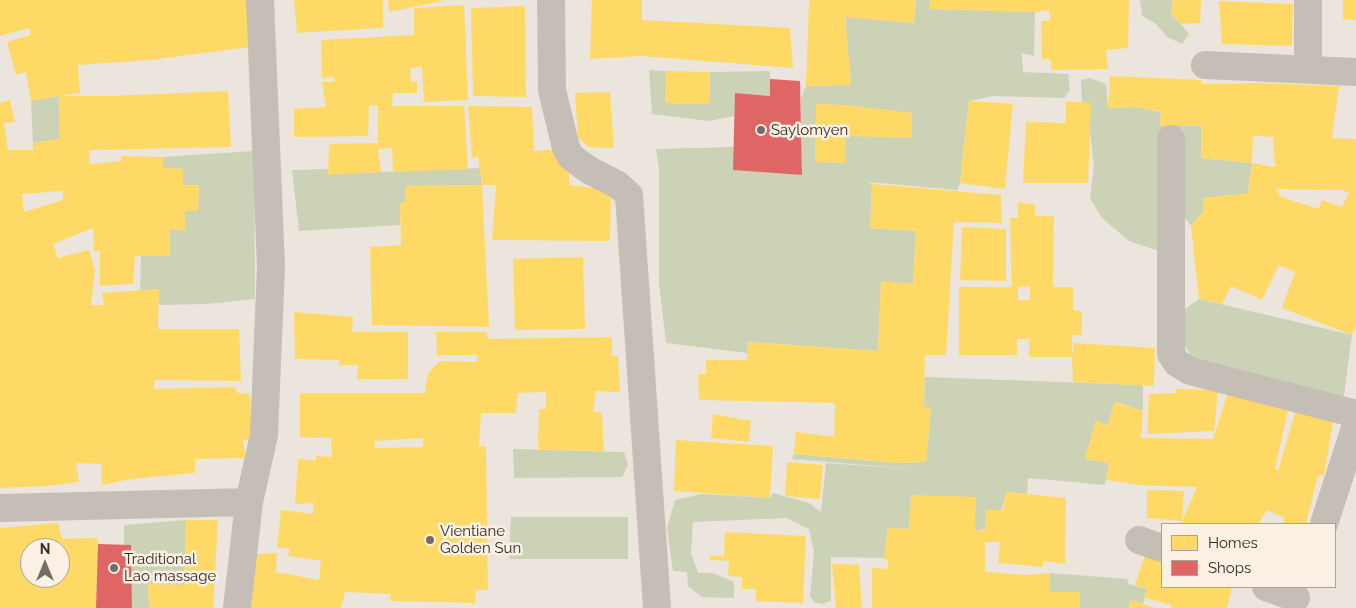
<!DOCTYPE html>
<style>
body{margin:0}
#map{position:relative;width:1356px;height:608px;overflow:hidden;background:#ece5dd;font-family:Raleway,sans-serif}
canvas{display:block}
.legend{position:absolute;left:1161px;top:523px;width:175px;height:65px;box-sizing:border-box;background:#faf0e3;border:1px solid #aba197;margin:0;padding:6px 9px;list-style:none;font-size:15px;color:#352b25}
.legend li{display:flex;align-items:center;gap:10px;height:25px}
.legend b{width:25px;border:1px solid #aba197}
.north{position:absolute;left:20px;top:538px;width:50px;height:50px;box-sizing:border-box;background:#faf0e3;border:1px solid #aba197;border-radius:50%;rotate:0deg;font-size:14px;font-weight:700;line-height:20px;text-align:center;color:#352b25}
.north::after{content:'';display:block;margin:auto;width:18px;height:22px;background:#756c65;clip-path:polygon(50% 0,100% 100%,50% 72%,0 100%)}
</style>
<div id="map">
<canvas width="1356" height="608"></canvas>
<ul class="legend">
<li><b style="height:14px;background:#ffd966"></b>Homes</li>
<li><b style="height:14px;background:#e06666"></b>Shops</li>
</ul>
<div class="north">N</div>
</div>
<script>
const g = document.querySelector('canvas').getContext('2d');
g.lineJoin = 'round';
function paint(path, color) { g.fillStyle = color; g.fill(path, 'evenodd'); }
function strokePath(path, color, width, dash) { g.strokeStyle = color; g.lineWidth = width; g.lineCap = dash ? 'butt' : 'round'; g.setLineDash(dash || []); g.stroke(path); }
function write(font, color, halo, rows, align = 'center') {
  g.font = font + ' Raleway,sans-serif'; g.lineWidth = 5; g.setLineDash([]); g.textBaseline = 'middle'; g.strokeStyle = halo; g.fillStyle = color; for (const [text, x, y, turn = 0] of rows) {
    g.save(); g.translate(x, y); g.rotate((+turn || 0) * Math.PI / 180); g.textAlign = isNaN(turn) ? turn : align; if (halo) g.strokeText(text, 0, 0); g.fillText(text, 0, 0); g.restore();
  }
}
paint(new Path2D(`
 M916,0h14v9l105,3 -1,44 -12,-3 1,19 45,2 2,16 -6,8 -71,-2 -24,5 -9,82 -3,7 -89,-8 4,2 -2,44 46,3 -3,53 -32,-2 -3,69 -130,-9 -1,11 -81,-10 -7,-60v-114l-3,-20 78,-2 -1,23 69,5 -1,-77 5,-12 45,-1 -6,-68 69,6z
 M1140,0h33l-2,13 18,21 -7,10 -15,-7 -11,-13 -14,-8z
 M649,70l17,1v32l43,1 1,-32 60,-1v25l-34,-3 -1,23 -27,5 -56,-7z
 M1090,78l16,6 2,24 28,-1 25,5 -1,14h41v32l51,5 -4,30 -45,19 -12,14 -25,-35 -2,43 -8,16 -27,-9 -28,-24 -11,-19 4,-32 -5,-43 -7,-21 -1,-22z
 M59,96l1,43 -27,4 -2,-42z
 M254,151l1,148 -48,5 -48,1v-15l-19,1 1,-35h29v-27l15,1v-19l13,-1 1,-25h-16l-1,-16 -19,-1v-11z
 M480,168l2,17 -77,1 1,16 -6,1v22l-101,6 -7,-61 36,-1v5z
 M1199,299l153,36 -9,68 -145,-35 -15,-26 2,-33z
 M925,377l218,8v26l-27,-9 -9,24 -11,-6 -11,39 24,4 -4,22 -77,-7 -1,16 -21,-2c-3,19 -10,36 -31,39l-64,-36 -2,34 -21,-1 -4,30 -53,-1v44l-9,3 -8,-2 -4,-6 4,-44 -5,-23 -23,-11 -93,4 -2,31 7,20h15l21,9v16l-32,-1 -14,-11 -1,-14 -14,-1 -6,-43 8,-28 27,-6 68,4 3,-5 36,10 12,9 5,-49 99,7 -133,-11 2,-5 103,9 29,-1 5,-54 -7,-1z
 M513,449l111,3 4,13 -6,12 -108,1z
 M511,517h117v42h-119z
 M186,520l-2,65 -36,-1 1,24h-17l-1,-63h-7v-20z
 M1050,573l77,6 2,5 18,5 -4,15 -12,-4 -2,8h-49l-1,-16h-30z`), '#ccd2b6');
paint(new Path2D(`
 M0,0h247l4,49 -9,-1 -91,12 -73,5 2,28 -21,3h53l116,-5 3,56 -142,3 1,14 31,-3 1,-5 41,1v11l20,1v16h16l-1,26h-13v19l-15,-1v27h-35l-2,28 -33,2v-35h-6l-1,-23 -40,16 5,14 31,-8 6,21 -4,34h13l-2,-12 57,-4 -1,40h81l2,52 -86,-1 -1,9 82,-2 1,6 13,1 2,46h-9l3,18 -51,1v14l-64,6 -29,6 -1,-21 -25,-1 3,19 -31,4 -48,2v-385l10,-3 5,22 -11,1 4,27h25v-7l27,-4 -1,-43 -28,5 -5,-29 -10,3 -9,-33 23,-7 -1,-7 -29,8zM63,191v9l-39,12 -2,-18z
 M294,0h89v28l-86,5z
 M388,0h54v1l-53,11z
 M592,0h50v20l148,8 3,40 -152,-12 -51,3z
 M809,0h107l-2,23 -69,-6 6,68 -45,1z
 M930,0h199l-1,48 -22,2 2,19 -57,1v-11h-9l-1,-38h9l-1,-11 -14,2 -105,-3z
 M1173,0h28l-1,23 -20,1 -9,-11z
 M1343,0h13v20l-13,-1z
 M1219,1l74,3 -1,42 -70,-2z
 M464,5l4,95 -44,2 -2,-36 -12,3 1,13 6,-1v12h-24l-1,13h72l4,63 -75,3 -1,-24 -14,1 3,23 -53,3 1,-31 49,-1v-37l-9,-1 -1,31 -74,1v-28l32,-2 -4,-25h13l-1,-5 -12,1 -1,-38 93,-5v-27z
 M525,6l1,91 -53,-1 -2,-88z
 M666,71l44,1 -1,32 -44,-1z
 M1110,76l91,4 1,4 54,-1 83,3 -7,52 24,1v186l-4,10 -70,-27 13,-36 -16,-7 -17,35 -31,-14 -9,18 -23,-5 -8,-73 12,-14v-14l45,-5 4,-30 -51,-5v-32h-41l1,-14 -25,-5 -28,1zM1253,136l20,1 2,30 -23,-4zM1276,189l67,1 6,3 -7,14 -20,-7 -3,9 -38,-12z
 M610,92l4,56 -25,-1 -11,-9 -3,-45z
 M969,101l44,3 -8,85 -45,-6z
 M1066,101l25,2 -3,80h-65l3,-61 40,1z
 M816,104l31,1 65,8v25l-66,-2 -1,27 -30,-1z
 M468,106l64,1 2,44 26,-2 9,11v25l42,5 -1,51 -118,-1 4,-55h-14l-4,-29 -6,2z
 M872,184l129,11 1,28 -48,-1 -8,133h-21l-1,52 7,1 -5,54 -29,1 -103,-9 2,-22 38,5 1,-34 -136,-3 -1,-26h8v-14h41v-18l131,9 3,-70 32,3 3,-53 -46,-3z
 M482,185l7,142 -117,-2 -2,-78 31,-2 -1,-42 6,-1 -1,-16z
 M1018,202l17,3v11h19l-1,71h20v23l9,1v24h-10v22l2,-14 81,5 -1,38 -81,-4 -1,-25h-43v-18h-12v16h-58v-68h53l-2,-69h8zM1030,286v14h-12v-13z
 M962,227l44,2v52l-46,-1z
 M583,257l2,72 -70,1 -2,-71z
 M294,312l59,5 -1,15h56v47h-51l1,-14h-19v-5l-44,-1z
 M436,332h50l3,7 123,-2v19h6l2,36 -24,-1 -3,21 9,1 2,38 -66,-1 1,-41h7v-17l-28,1 -2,20h-35l-2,33h7l2,144h-12l-1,13 -85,-2 1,-7 -46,-2 -4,16h-93l8,-54 21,-1 -1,19 43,8 2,-19 -33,-5 2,-7 -13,-2 4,-37 32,4v-11l-18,1 3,-45 18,2v-5l16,1 -1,-19 -31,-1v-44h125l3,-20 12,-12 37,1v-7h-40zM423,438v9l-48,1v-7z
 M1230,386l59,20 -14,63 3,2 19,-65 37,11 -10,58h-6l-12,49h-24l3,-6 -18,-8 -9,14h-77l1,-3 -35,-3v-28l37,1 -2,30 15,-34 -58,-2 -33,-5 3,-17 -24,-4 11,-39 11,6 8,-24 28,9 -2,27 72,1z
 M1176,389l42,1 -4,41 -67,3 2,-40 27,-1z
 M713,414l38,7 -2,21 -38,-4z
 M676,440l97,6 -3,52 -96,-7z
 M787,462l36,3 -3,34 -35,-3z
 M1006,492l60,6 -1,66 -22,-3v6l-45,-4 2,-21h-15v30l42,3 23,-2 -1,19h30l1,16h-208v-40l16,1v-7l-4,-4 4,-30 21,1 2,-34 65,2 -1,34 10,-1 1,-20h17z
 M186,520h32l-5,88h-64l-1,-24 36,1z
 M58,523l4,16 36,-1 -2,70h-96v-80zM30,548h30v30h-30z
 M725,532l81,4 -3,67 -47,-2v-12h-14v-12l-14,-1 1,-15 -19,-1v-5l14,2z
 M1146,552l16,3v32h70l-5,21h-56v-3l-26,-7 2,-9 -12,-4z
 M832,564l27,1 3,43h-26z
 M1131,600l24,8h-26z`), '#ffd966');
paint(new Path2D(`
 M770,79l30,2 2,94 -69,-5 2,-77 35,3z
 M98,544l33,1 1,63h-36z`), '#e06666');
strokePath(new Path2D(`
 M551,0l1,90 14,58 5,9 18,13 29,15 11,10 28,413
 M1205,65l151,7
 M1308,69v-69
 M1171,139v215l6,9 13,8 166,43
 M0,508l249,-6
 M1324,524l32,-99
 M1139,540l23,8
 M1266,587l30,11
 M237,608l12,-106 15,-67 7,-169 -11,-266`), '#c5beb7', 28);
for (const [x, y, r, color] of [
 [761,130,5,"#756c65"],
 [430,540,5,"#756c65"],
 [114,568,5,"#756c65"]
]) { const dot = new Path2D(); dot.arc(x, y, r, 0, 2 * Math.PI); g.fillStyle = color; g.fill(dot); strokePath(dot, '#faf0e3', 2); }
write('15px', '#352b25', '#faf0e3', [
 ["Saylomyen",771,130],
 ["Vientiane",440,531],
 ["Golden Sun",440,548],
 ["Traditional",124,559],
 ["Lao massage",124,576]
], 'left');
</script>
